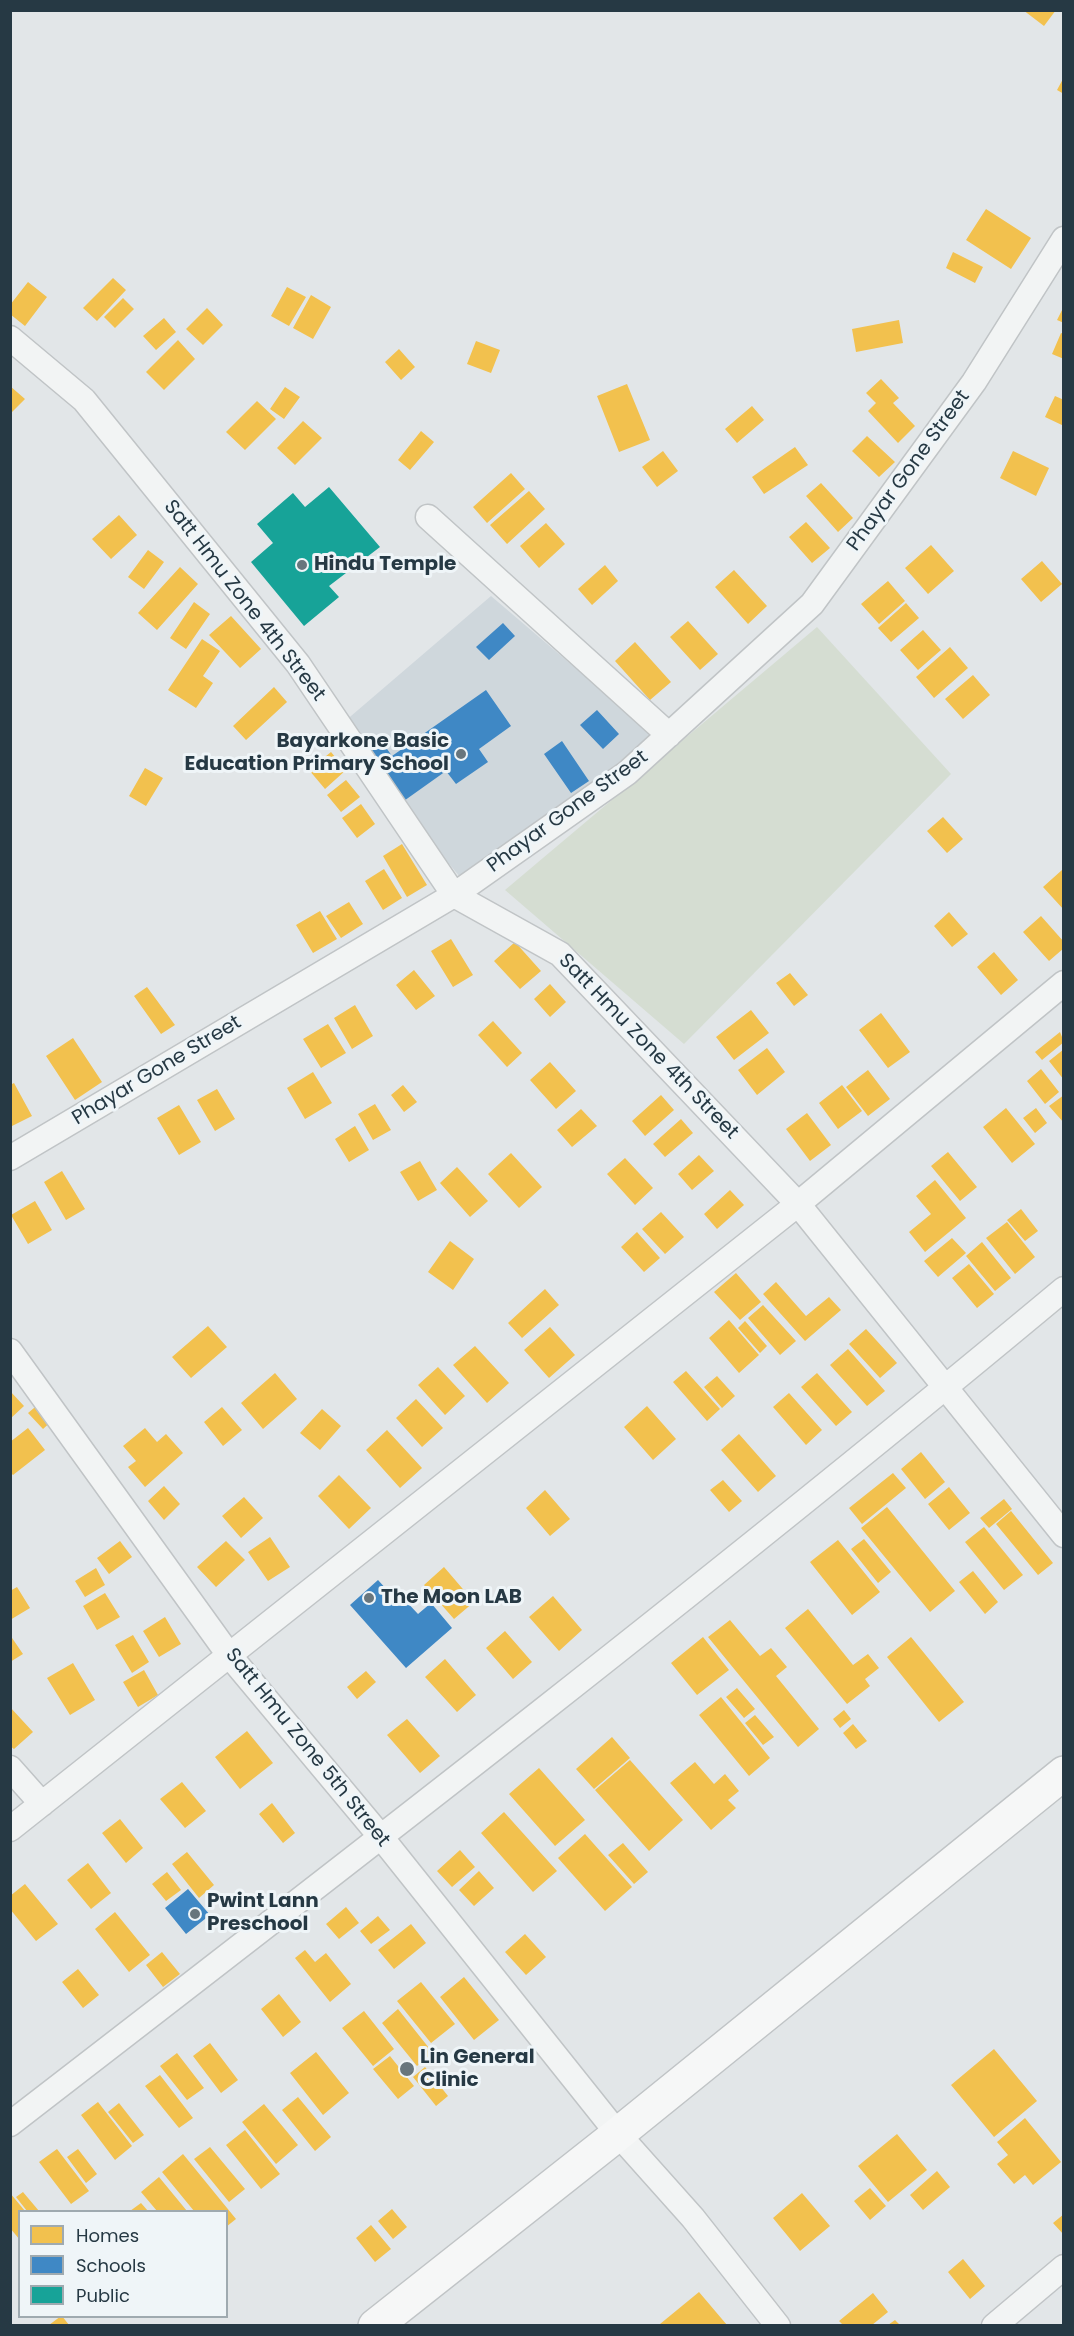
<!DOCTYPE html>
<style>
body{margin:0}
#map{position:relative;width:1074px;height:2336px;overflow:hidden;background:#e2e6e8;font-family:Poppins,sans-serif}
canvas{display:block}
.frame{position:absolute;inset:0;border:12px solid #263944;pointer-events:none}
.legend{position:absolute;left:18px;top:2210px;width:210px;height:108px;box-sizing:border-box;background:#eff5f8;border:2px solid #9faab0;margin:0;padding:8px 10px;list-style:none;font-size:18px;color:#263944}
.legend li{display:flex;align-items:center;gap:12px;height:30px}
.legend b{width:30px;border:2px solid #9faab0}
</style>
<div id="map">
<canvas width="1074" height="2336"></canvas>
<div class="frame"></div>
<ul class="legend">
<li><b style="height:16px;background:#f2c14e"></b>Homes</li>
<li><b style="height:16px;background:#3f88c5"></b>Schools</li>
<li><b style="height:16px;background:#17a398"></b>Public</li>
</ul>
</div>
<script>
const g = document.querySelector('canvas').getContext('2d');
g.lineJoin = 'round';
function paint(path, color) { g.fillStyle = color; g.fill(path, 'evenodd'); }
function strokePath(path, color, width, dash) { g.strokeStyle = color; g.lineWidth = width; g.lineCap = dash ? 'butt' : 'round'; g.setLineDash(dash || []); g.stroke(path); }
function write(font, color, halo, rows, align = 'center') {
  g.font = font + ' Poppins,sans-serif'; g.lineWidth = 6; g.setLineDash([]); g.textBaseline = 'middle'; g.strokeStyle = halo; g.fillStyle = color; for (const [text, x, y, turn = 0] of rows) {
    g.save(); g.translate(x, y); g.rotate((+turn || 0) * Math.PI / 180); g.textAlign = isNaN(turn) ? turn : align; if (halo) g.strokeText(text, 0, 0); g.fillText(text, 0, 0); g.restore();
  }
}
paint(new Path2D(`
 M491,596l164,140 -106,83 -89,58 -88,-107 -28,-48z`), '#cfd7dc');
paint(new Path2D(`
 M817,627l134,147 -267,270 -179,-154z`), '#d5ddd2');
paint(new Path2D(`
 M1023,10h33l-12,16z
 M1064,77v17l-7,-4z
 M986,209l45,29 -20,31 -45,-29z
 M953,252l30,15 -8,16 -29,-15z
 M113,278l13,12 -29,31 -14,-13z
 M28,282l19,15 -22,29 -15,-12v-9z
 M287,287l19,10 -17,29 -18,-10z
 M311,295l20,12 -18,32 -20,-11z
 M123,298l11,11 -19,19 -11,-11z
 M1064,306v17l-7,-3z
 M207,308l16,17 -20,20 -17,-16z
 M164,318l12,14 -20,18 -13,-14z
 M899,320l4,23 -47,9 -4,-23z
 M1061,333l3,1v25l-12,-5z
 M178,340l17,19 -31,31 -18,-18z
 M476,341l24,9 -9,23 -24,-9z
 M399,349l16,18 -14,13 -16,-18z
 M881,379l18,19 -6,5 22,23 -17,17 -30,-32 8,-8 -10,-10z
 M627,384l23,56 -31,12 -22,-56z
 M10,386l15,13 -15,15z
 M285,387l15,10 -16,22 -14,-10z
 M1055,396l9,4v26l-19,-9z
 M257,401l19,18 -31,31 -19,-18z
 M752,406l12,14 -27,23 -12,-14z
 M303,421l19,17 -27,27 -18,-17z
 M421,431l13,11 -24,28 -12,-10z
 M867,436l28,26 -16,15 -27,-26z
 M795,447l13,18 -44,29 -12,-17z
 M663,451l15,20 -21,16 -15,-20z
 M1013,451l36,17 -13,28 -36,-18z
 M511,473l14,16 -38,34 -14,-16z
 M821,483l32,35 -15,14 -32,-36z
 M529,491l16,18 -38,35 -17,-19z
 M119,515l18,20 -26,24 -19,-20z
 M806,522l24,26 -18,15 -23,-26z
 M546,523l19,21 -26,24 -19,-22z
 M931,545l23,26 -26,23 -23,-26z
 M148,550l16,12 -20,27 -16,-12z
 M1042,561l20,23 -21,18 -20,-23z
 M605,565l13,16 -26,24 -14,-16z
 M180,567l18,17 -41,46 -19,-17z
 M734,570l33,36 -19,18 -33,-37z
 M888,581l17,20 -26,23 -18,-20z
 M194,602l16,12 -24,35 -16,-11z
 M906,603l13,15 -28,24 -13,-14z
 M231,616l30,33 -21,19 -31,-33z
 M688,621l30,33 -18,16 -30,-33z
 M923,630l18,20 -23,20 -18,-20z
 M202,639l18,12 -17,25 10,7 -17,25 -28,-18z
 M635,642l36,40 -21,18 -35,-39z
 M950,647l18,21 -34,30 -18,-21z
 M973,675l17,20 -27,24 -18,-20z
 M274,687l13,15 -41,38 -13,-14z
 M331,752l15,18 -21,19 -16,-19z
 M145,768l18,10 -17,28 -17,-10z
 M346,780l14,17 -19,15 -14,-17z
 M361,804l14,20 -18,14 -15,-20z
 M943,817l20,22 -16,14 -20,-22z
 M402,844l25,41 -20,12 -24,-41z
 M384,869l18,29 -19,12 -18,-29z
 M1062,870l2,2v38l-21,-23z
 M349,902l14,22 -22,14 -15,-22z
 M320,911l17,28 -24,14 -17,-28z
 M949,912l19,22 -16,13 -18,-21z
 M1041,916l23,26v6l-15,13 -26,-29z
 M451,939l22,36 -20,12 -22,-36z
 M515,942l26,29 -21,18 -26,-28z
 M994,952l24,28 -17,15 -24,-28z
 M414,970l21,26 -19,14 -20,-25z
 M790,973l18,22 -14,11 -18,-23z
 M550,984l16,18 -16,15 -16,-18z
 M147,987l28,38 -14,9 -27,-38z
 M355,1005l18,31 -21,13 -18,-31z
 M751,1010l18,23 -35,27 -18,-23z
 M881,1013l29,39 -22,16 -29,-38z
 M493,1021l29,32 -15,14 -29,-32z
 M328,1024l18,29 -25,15 -18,-29z
 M1060,1032l4,10 -22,18 -7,-8z
 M73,1038l29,44 -27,18 -29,-44z
 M767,1048l18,24 -28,23 -19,-25z
 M1064,1049v31l-15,-19z
 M550,1062l26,29 -20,18 -26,-29z
 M1041,1069l18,23 -14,12 -18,-23z
 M868,1070l22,29 -22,17 -22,-29z
 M313,1072l19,31 -27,16 -18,-31z
 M14,1083l18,33 -20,10 -2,-41z
 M403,1085l14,17 -13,10 -13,-17z
 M842,1085l20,26 -24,18 -19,-26z
 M217,1089l18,30 -20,12 -18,-31z
 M661,1095l13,15 -29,26 -13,-15z
 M1064,1095v28l-15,-17z
 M375,1104l16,26 -18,10 -15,-26z
 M179,1105l22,37 -22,13 -22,-37z
 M1006,1108l29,36 -23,19 -29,-36z
 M1036,1108l11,15 -12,10 -12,-15z
 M581,1109l16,17 -25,21 -15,-17z
 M807,1113l24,32 -21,16 -24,-32z
 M681,1119l12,14 -28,24 -12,-13z
 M355,1126l14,24 -20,12 -14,-23z
 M948,1152l29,35 -17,14 -29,-35z
 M511,1153l31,34 -23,21 -31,-34z
 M699,1155l15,16 -22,19 -14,-16z
 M625,1158l28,30 -18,17 -28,-31z
 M420,1161l17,29 -19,11 -18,-29z
 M457,1167l31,34 -18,16 -30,-34z
 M62,1171l23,38 -19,11 -22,-38z
 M935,1180l31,38 -41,34 -16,-20 22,-18 -15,-18z
 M730,1190l14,15 -27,24 -13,-15z
 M35,1201l17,29 -24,14 -17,-29z
 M1021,1209l17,22 -13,10 -18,-21z
 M661,1212l23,25 -19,17 -23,-25z
 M1007,1222l28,35 -20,17 -29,-36z
 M637,1232l23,26 -16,14 -23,-25z
 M952,1238l14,15 -28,24 -14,-16z
 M450,1241l24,18 -21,31 -25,-18z
 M982,1242l29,36 -16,13 -29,-35z
 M969,1264l25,30 -17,14 -25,-30z
 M736,1273l25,29 -21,18 -26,-28z
 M776,1282l30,34 23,-19 12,13 -36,31 -42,-47z
 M545,1289l14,16 -37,33 -14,-15z
 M763,1305l33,36 -16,14 -32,-37z
 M729,1320l30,35 -20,18 -30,-35z
 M745,1321l22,25 -7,7 -22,-25z
 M208,1326l19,21 -36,31 -19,-21z
 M550,1327l25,28 -26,23 -25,-28z
 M866,1329l31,34 -17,15 -31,-34z
 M475,1346l34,37 -22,20 -34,-38z
 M848,1349l37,42 -18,15 -37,-41z
 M438,1367l27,29 -20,19 -27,-30z
 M686,1371l34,38 -13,12 -34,-39z
 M275,1373l22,26 -34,30 -22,-26z
 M817,1373l35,39 -16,14 -35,-39z
 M717,1376l18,20 -13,12 -18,-21z
 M10,1391l14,15 -14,13z
 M789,1393l33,37 -16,15 -33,-38z
 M416,1399l27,29 -21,19 -26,-29z
 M40,1403l14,16 -11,10 -15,-16z
 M647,1406l29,33 -23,21 -29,-33z
 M222,1407l20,23 -19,16 -19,-24z
 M322,1409l19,17 -21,24 -20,-17z
 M28,1428l17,22 -32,25 -3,-3v-30z
 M145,1428l12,14 9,-8 17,19 -38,34 -17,-20 8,-6 -13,-15z
 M387,1430l35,38 -22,20 -34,-38z
 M739,1434l37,42 -18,16 -37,-42z
 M921,1452l24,30 -20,17 -24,-30z
 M893,1473l13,15 -44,36 -13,-16z
 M339,1475l32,33 -22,21 -31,-33z
 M723,1480l19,21 -13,11 -19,-22z
 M164,1486l16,18 -16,16 -16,-19z
 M949,1487l21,26 -21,17 -21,-26z
 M545,1490l25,29 -20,17 -24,-28z
 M244,1497l19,21 -22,20 -19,-22z
 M1004,1499l8,10 -23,19 -9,-10z
 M887,1507l68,84 -25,21 -69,-84z
 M1011,1511l42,52 -15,12 -42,-51z
 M984,1527l39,48 -19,15 -39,-48z
 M270,1537l20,30 -22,14 -20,-29z
 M864,1539l27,33 -13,11 -27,-34z
 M838,1540l42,52 -28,23 -42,-53z
 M120,1541l12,16 -23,17 -12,-16z
 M226,1541l19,19 -29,27 -19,-20z
 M444,1567l30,35 -20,17 -30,-34z
 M96,1568l9,17 -20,12 -10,-16z
 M973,1571l25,31 -13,12 -26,-32z
 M17,1587l13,21 -20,12v-29z
 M105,1593l15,24 -23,13 -14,-24z
 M553,1596l29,34 -23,21 -30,-34z
 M808,1609l45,56 15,-11 11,14 -14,11 5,7 -23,18 -62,-76z
 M165,1617l16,27 -22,13 -16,-26z
 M730,1620l30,36 11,-8 16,19 -11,9 43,53 -21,18 -90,-110z
 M505,1631l27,31 -19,17 -27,-31z
 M10,1635l13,19 -13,8z
 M133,1635l16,27 -17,11 -17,-28z
 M703,1637l26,33 -32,25 -26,-32z
 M911,1637l53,65 -25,20 -52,-65z
 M445,1659l31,36 -19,17 -32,-35z
 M73,1663l22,37 -25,15 -23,-37z
 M144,1670l14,25 -20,12 -15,-25z
 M366,1671l10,11 -19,17 -10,-12z
 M737,1688l18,21 -11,9 -18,-21z
 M721,1697l49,61 -21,18 -50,-61z
 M10,1707l23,25 -19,17 -4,-3z
 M844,1710l7,9 -11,9 -7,-9z
 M755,1715l19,22 -11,8 -18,-22z
 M407,1719l33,37 -20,17 -33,-38z
 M853,1724l14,17 -11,8 -13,-16z
 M247,1731l26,32 -33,26 -25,-32z
 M612,1737l18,21 -36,31 -18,-20z
 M630,1760l53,60 -34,31 -54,-61z
 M695,1762l19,22 11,-10 14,17 -11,9 8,8 -25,22 -41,-47z
 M539,1768l46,52 -30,26 -46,-52z
 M182,1782l24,29 -21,17 -25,-29z
 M272,1803l23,30 -12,10 -24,-29z
 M504,1812l53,59 -24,21 -52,-59z
 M120,1819l23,29 -17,15 -24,-30z
 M585,1834l47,53 -27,24 -47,-53z
 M623,1843l25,29 -14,12 -26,-29z
 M460,1850l15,17 -23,20 -15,-16z
 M187,1852l27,33 -15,13 -27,-34z
 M88,1863l23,30 -20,16 -24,-29z
 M479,1871l15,17 -20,18 -15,-16z
 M167,1872l14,18 -15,11 -14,-17z
 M25,1884l33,40 -22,17 -26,-32v-13z
 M346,1907l13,16 -20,16 -13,-15z
 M115,1912l35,43 -21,17 -34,-43z
 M378,1916l12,14 -19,14 -11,-13z
 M411,1924l15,19 -32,26 -16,-19z
 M525,1934l21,23 -20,18 -21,-23z
 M305,1950l10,12 11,-9 25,31 -21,18 -35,-44z
 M162,1952l18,22 -17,13 -17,-22z
 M78,1969l21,26 -16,13 -21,-26z
 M464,1977l35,43 -25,20 -34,-43z
 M421,1982l34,42 -24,19 -34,-42z
 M279,1994l22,28 -18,15 -22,-28z
 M398,2009l35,44 -16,13 -35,-43z
 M364,2011l30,38 -21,17 -31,-38z
 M210,2043l28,37 -17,13 -28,-37z
 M994,2049l43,52 -43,36 -43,-52z
 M316,2052l33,41 -26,22 -33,-42z
 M177,2053l27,35 -17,12 -27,-34z
 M390,2056l24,30 -16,13 -25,-30z
 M425,2067l23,29 -12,10 -23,-29z
 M160,2075l33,43 -14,10 -34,-42z
 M298,2097l33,40 -16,14 -33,-41z
 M98,2102l34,44 -17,14 -34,-45z
 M119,2103l25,32 -11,8 -25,-31z
 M264,2104l34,41 -22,19 -34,-42z
 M1025,2118l36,44 -28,23 -8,-10 -11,9 -17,-20 11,-9 -11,-13z
 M245,2130l35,44 -19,15 -35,-44z
 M897,2134l30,36 -39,32 -30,-36z
 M210,2147l35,42 -16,13 -35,-43z
 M57,2149l32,42 -18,13 -32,-42z
 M78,2149l19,25 -11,9 -19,-26z
 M183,2154l53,65 -10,8v-16h-32l-32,-39z
 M937,2171l13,16 -27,23 -13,-15z
 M159,2177l28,34h-30l-16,-19z
 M870,2188l16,18 -16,14 -16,-19z
 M23,2192l16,19h-12l-11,-14z
 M10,2193l15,18h-5v29l-10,-12z
 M802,2193l28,33 -30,25 -27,-33z
 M141,2203l7,8h-18z
 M392,2209l15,18 -14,12 -15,-18z
 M1064,2214v21l-11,-12z
 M371,2225l20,24 -16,13 -19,-24z
 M963,2259l22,27 -15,13 -22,-27z
 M699,2292l28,33h-66l-1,-1z
 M873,2293l15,19 -16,13h-29l-4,-4z
 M62,2316l7,9h-20l12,-9z
 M895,2320l5,5h-12z`), '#f2c14e');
paint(new Path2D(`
 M503,623l12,13 -26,24 -13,-13z
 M486,690l25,36 -32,23 9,13 -32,22 -10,-13 -45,32 -37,-53 16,-11 12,17z
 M597,710l22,24 -16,15 -23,-24z
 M562,741l27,40 -18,12 -27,-39z
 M378,1580l20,22 5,-4 15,16 13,-11 21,25 -46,40 -56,-63z
 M188,1889l22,26 -24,19 -21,-26z`), '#3f88c5');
paint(new Path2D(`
 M329,487l51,60 -51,39 10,11 -35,29 -53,-64 22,-19 -16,-19 36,-31 12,14z`), '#17a398');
const street = new Path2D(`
 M10,338l74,62 214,264 156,231 106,59 238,250 266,331
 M428,517l241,218
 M10,1158l444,-263 173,-122 185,-169 162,-222 90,-143
 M10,1351l219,304 152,182 237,297 75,84 85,108
 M10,1768l32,36
 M10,1829l788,-625 266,-221
 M10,2124c355,-274 710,-548 1054,-835
 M994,2326l70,-59`);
const secondary = new Path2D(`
 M375,2326l243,-192 446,-361`);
strokePath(street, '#c0c4c6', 27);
strokePath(secondary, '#c0c4c6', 36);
strokePath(street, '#f2f4f4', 24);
strokePath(secondary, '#f6f7f7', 33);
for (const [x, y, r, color] of [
 [302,565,6,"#68767d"],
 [461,754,6,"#68767d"],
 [369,1598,6,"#68767d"],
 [195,1914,6,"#68767d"],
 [407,2069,8,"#68767d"]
]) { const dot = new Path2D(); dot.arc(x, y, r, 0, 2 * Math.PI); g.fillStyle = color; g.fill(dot); strokePath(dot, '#eff5f8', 2); }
write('20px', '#263944', '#eff5f8', [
 ["Phayar Gone Street",909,471,-54],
 ["Satt Hmu Zone 4th Street",244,601,52],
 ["Phayar Gone Street",568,812,-36],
 ["Satt Hmu Zone 4th Street",648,1047,46],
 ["Phayar Gone Street",157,1071,-31],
 ["Satt Hmu Zone 5th Street",307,1748,51]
]);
write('bold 20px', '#263944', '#eff5f8', [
 ["Hindu Temple",314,565],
 ["Bayarkone Basic",449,742,"right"],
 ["Education Primary School",449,765,"right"],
 ["The Moon LAB",381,1598],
 ["Pwint Lann",207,1902],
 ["Preschool",207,1925],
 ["Lin General",420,2058],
 ["Clinic",420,2081]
], 'left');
</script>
